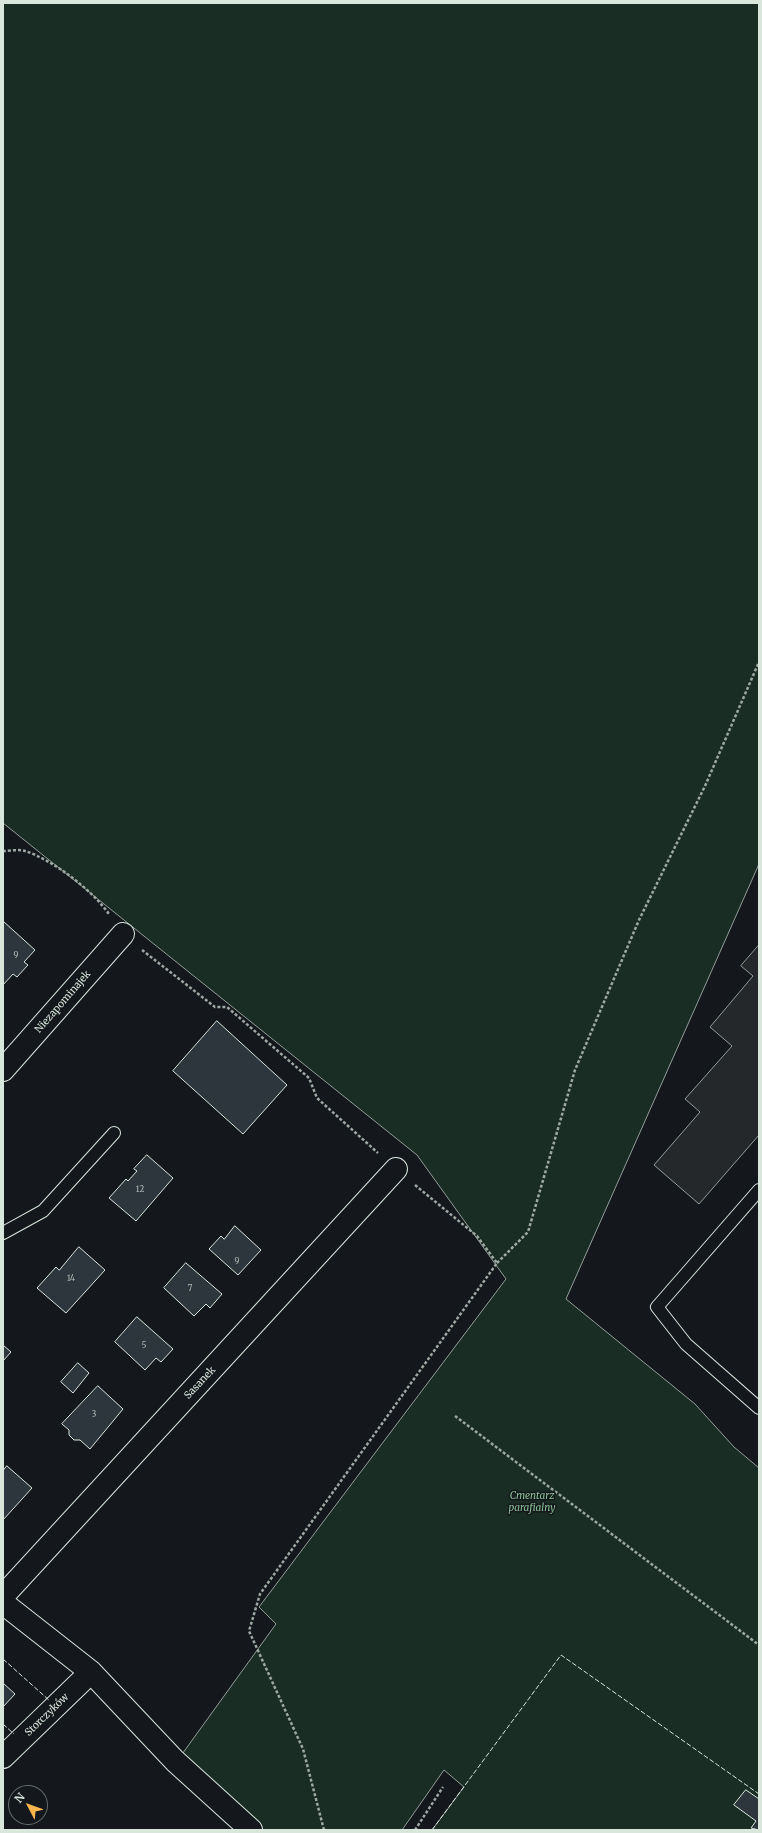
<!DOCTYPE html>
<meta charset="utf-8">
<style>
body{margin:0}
#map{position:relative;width:762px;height:1833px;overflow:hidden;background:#14181c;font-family:Merriweather,serif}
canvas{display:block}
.frame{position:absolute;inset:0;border:4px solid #d8e6dc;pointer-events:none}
.north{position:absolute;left:8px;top:1785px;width:40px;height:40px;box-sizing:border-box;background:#14181c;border:1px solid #626a69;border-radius:50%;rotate:311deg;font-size:11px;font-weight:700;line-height:16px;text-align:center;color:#d8e6dc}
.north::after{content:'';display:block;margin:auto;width:14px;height:18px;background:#ffb74d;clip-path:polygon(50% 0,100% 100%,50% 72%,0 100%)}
</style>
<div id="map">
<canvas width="762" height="1833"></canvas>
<div class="frame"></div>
<div class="north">N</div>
</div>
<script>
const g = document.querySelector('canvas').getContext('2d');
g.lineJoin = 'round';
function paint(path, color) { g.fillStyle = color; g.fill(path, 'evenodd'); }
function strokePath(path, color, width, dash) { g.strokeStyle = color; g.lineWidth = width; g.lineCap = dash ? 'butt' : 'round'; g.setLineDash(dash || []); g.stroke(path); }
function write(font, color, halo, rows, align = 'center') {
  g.font = font + ' Merriweather,serif'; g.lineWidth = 3; g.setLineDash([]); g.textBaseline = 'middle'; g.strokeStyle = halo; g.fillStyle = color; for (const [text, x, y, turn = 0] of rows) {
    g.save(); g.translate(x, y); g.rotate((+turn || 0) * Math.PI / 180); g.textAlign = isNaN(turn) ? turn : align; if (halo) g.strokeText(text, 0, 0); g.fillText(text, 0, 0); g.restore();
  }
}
const green = new Path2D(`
 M3,3h756v861l-193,435 129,105 39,43 25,21v362h-327l32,-43 -20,-17 -42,60h-138l-84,-73 96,-133 -17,-17 247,-328 -89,-124 -414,-332z`);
paint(green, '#1a2d24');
strokePath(green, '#939e99', 1);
const parking = new Path2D(`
 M759,945v190l-60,69 -45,-39 46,-53 -15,-13 47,-53 -22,-19 43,-51 -12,-10z`);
paint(parking, '#24282b');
strokePath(parking, '#939e99', 1);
const building = new Path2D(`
 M3,921l32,29 -11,12 4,3 -11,12 -4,-3 -10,11z
 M217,1021l70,64 -44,49 -70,-63z
 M147,1155l26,23 -37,43 -27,-23 17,-19 2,2 9,-10 -3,-2z
 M235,1226l26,24 -23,25 -29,-26 12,-13 3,3z
 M79,1247l26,23 -39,43 -29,-25 19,-21 3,3z
 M186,1263l36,31 -12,14 -4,-4 -12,12 -30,-28z
 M137,1317l36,32 -12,13 -5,-4 -11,12 -30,-28z
 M3,1345l8,7 -8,9z
 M78,1363l11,10 -16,20 -12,-11z
 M98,1386l25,23 -33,40 -10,-9h-6l-5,-5v-5l-7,-6z
 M7,1466l25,22 -29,32v-49z
 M3,1683l12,11 -12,13z
 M746,1790l13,9v31l-8,-2 5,-7 -22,-16z`);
paint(building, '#2c363c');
strokePath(building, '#d8e6dc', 1);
const lane = new Path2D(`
 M759,1190l-102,117 29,37 73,64
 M3,1233l40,-22 71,-78`);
const street = new Path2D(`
 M3,1070l120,-136
 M3,1596l393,-427
 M3,1603l88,69 84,89 76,69
 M3,1757l88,-85`);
strokePath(lane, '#d8e6dc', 14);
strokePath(street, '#d8e6dc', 24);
strokePath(new Path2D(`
 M3,851c7,0 16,-2 22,0 28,9 67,39 84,63
 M142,950l73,57h12l82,71 8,20 61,55
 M497,1263l31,-31 47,-162 64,-150 66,-134 54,-124
 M455,1416l304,229
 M324,1830l-21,-81 -54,-118 11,-37 237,-331 -20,-27 -62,-51
 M415,1830l28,-43`), '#9da8a2', 2.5, [3, 2]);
strokePath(lane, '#14181c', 12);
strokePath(street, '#14181c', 22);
strokePath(new Path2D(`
 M3,1659l47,42
 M3,1724l11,10
 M432,1830l129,-175 198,139`), '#d8e6dc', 1, [5, 2]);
write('8px', '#adbab4', null, [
 ["9",16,956],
 ["12",140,1190],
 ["9",237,1262],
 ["14",71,1279],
 ["7",190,1289],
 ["5",144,1346],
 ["3",94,1415]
]);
write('10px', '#d8e6dc', '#14181c', [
 ["Niezapominajek",63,1002,-49],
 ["Sasanek",200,1383,-47],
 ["Storczyków",47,1715,-44]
]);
write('italic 10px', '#8ac095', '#14181c', [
 ["Cmentarz",532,1496],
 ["parafialny",532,1508]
]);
</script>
